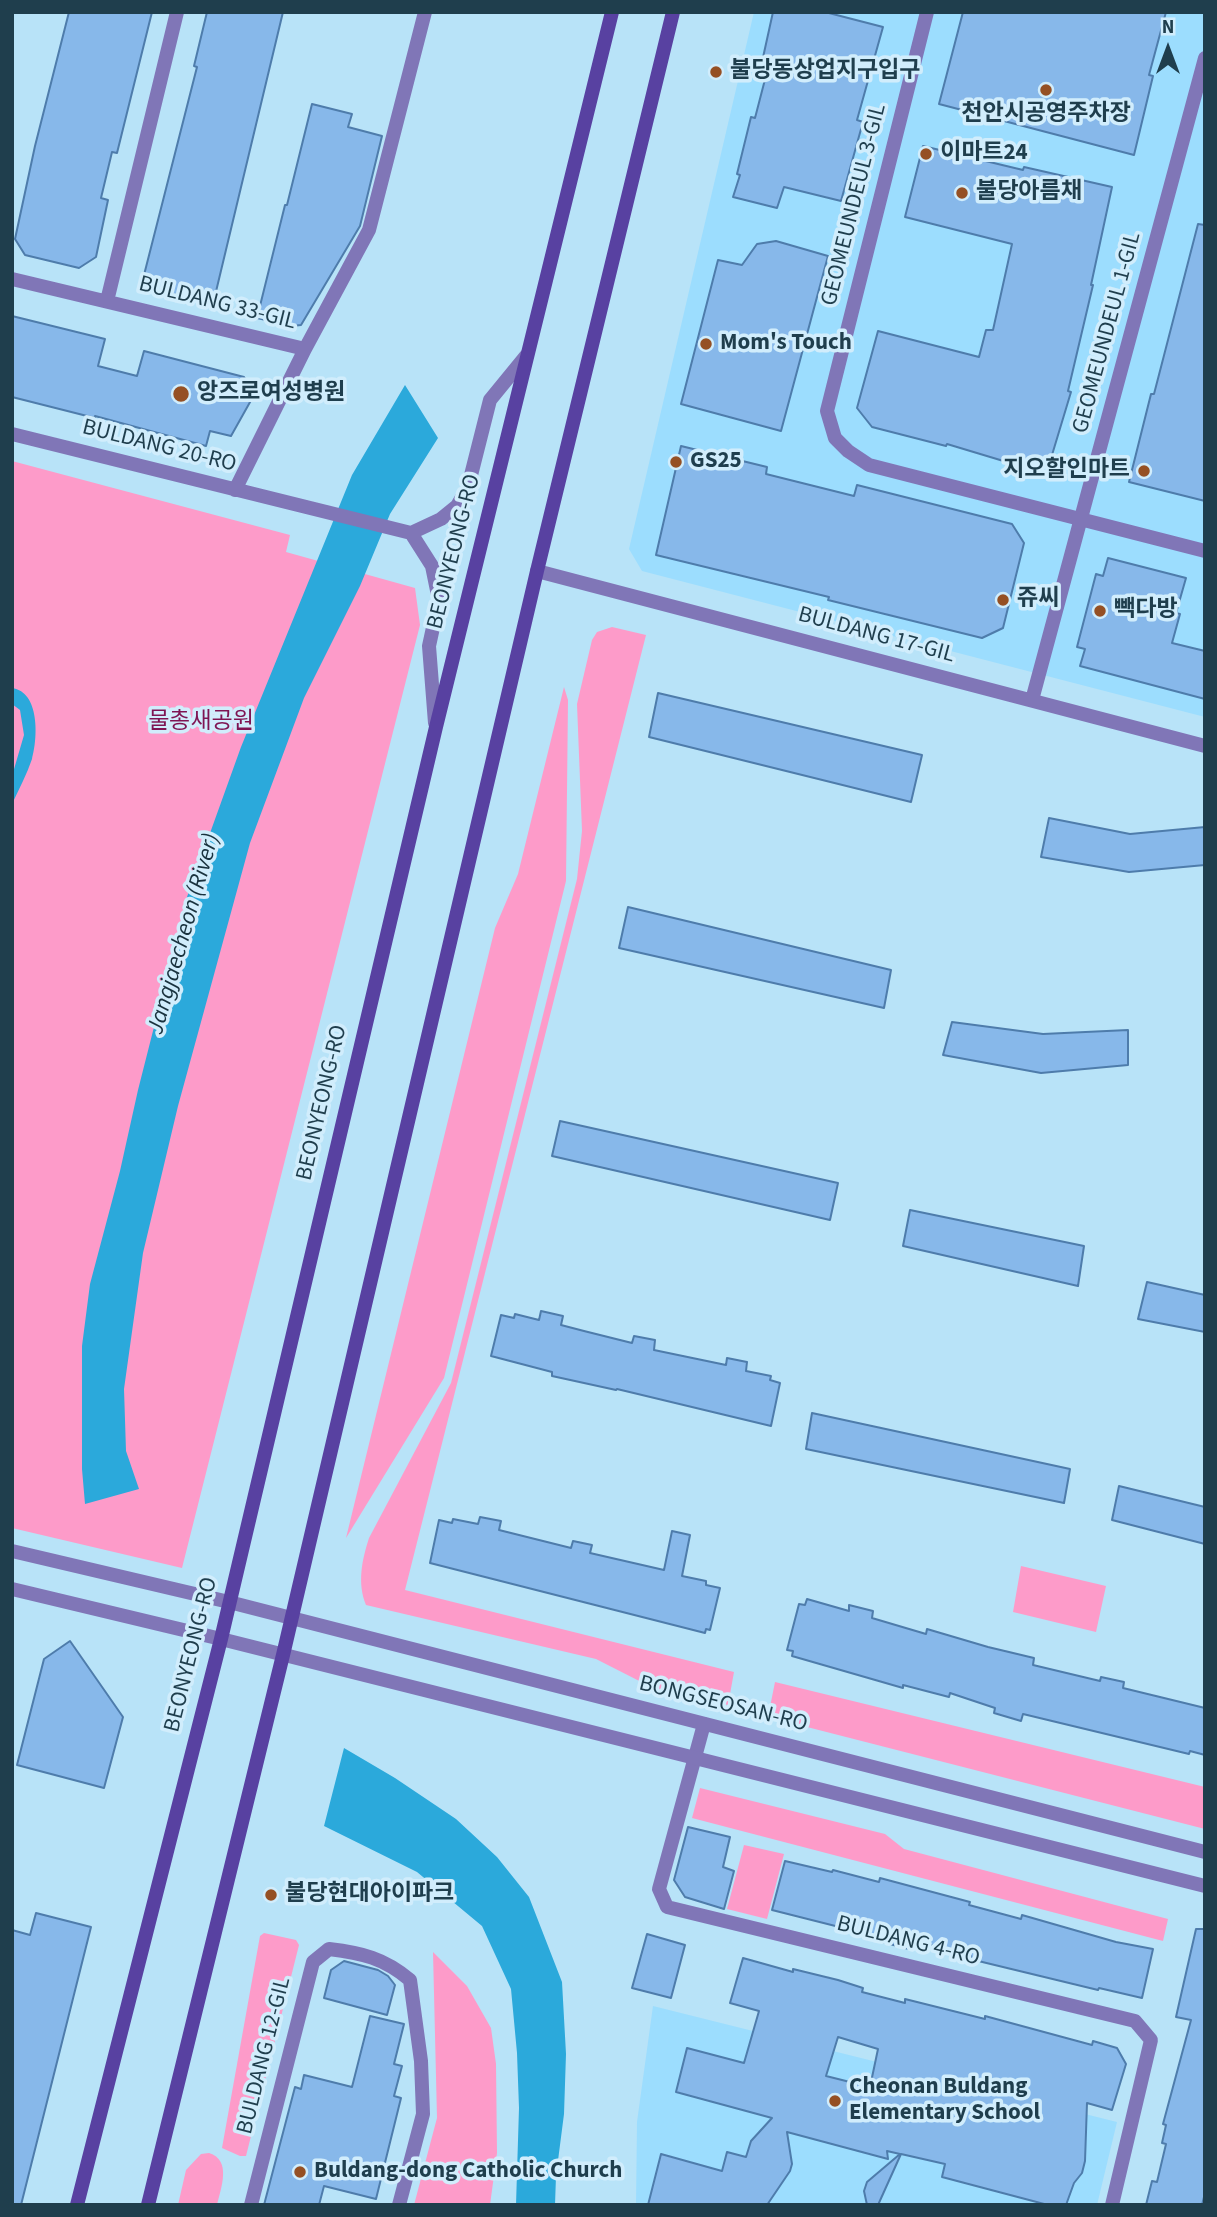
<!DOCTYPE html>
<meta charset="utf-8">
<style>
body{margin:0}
#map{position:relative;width:1217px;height:2217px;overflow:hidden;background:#b8e3f8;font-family:"Source Sans 3",sans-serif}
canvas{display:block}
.frame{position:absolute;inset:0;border:14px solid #1f3e4d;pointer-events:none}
.north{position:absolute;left:1133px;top:14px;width:70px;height:70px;-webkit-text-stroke:5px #d1edfc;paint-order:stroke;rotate:0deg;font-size:19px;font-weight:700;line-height:28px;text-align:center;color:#1f3e4d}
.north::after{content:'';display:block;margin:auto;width:24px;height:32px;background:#1f3e4d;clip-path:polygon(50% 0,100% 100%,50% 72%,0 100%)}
</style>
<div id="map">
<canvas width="1217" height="2217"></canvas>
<div class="frame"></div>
<div class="north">N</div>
</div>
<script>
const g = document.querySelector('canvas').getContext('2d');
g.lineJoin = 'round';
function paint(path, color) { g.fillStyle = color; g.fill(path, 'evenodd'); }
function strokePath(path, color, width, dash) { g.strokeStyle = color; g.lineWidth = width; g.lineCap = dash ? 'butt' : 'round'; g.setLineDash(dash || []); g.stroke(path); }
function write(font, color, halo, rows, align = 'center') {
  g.font = font + ' "Source Sans 3","Noto Sans KR",sans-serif'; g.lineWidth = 7; g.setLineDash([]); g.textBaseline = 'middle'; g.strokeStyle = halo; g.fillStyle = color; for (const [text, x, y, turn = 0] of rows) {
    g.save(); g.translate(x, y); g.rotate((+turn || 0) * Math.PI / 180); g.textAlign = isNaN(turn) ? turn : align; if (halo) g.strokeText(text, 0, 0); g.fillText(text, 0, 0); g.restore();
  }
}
paint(new Path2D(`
 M754,12h451v705l-563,-146 -13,-22z
 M653,2006l464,116 -20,83h-461l1,-83z`), '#9cddfe');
paint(new Path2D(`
 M12,461l278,74 -4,17 129,36 5,37 -238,943 -170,-40z
 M612,627l34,8 -241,955 329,82 -6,33 -71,-15 -61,-31 -230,-54c-9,-22 -4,-45 3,-67l82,-155 126,-504 5,-48 -5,-127 15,-64 5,-8z
 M564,687l4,13 -2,181 -122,497 -98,160 149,-610 23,-54z
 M1021,1566l85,20 -10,46 -83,-20z
 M775,1682l430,105v42l-437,-112z
 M700,1788l185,46 19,15 264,70 -5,22 -471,-123z
 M744,1845l40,9 -17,65 -40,-10z
 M264,1933l32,7 3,5 -53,211h-6l-18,-8 38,-212z
 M433,1952l34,34 24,42 5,36 1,89 -7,52h-76l23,-87z
 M209,2153c23,7 12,35 8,52h-39l8,-35 15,-16z`), '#fd9bc9');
paint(new Path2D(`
 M405,385l33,53 -48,76 -30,72 -56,112 -54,145 -72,263 -35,147 -19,136 2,62 13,38 -54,15 -3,-35v-123l8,-62 30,-113 18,-81 49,-193 54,-150 111,-272z
 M12,688c28,4 26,50 20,71 -5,15 -13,30 -20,45v-28l12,-41 -4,-25 -8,-6z
 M344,1748l51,30 61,41 41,38 32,40 33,85 4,72 -2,60 -8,62 -1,29h-39l3,-97 -2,-55 -6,-64 -29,-63 -65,-54 -93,-46z`), '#2ba9db');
const building = new Path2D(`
 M69,12h83l-35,141 -5,-1 -11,46 7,2 -12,57 -17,11 -54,-13 -10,-16 20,-93z
 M207,12h76l-70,292 -60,-15 -9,-14 53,-208 -3,-1z
 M773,12h52l58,15 -26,93 6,2 -22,79 -57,-14 -7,21 -44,-11 7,-22 -3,-1 14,-57 4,1 14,-54 -7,-2z
 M963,12h203l-17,63 4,1 -19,79 -195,-51z
 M312,104l40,10 -4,13 34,9 -22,90 -59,99 -9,1 -35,-8 28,-113h2z
 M923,146l100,24 1,-3 88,20 -21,98h2l-25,106 3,1 -19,63 -22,14 -83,-25 -1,2 -74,-19 -15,-19 21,-77 101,26 7,-27h7l19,-86 -107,-27z
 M1198,224l7,1v276l-76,-19 22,-88h3z
 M776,241l52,15 -47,175 -100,-27 37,-144 24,5 15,-21z
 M12,316l93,23 -7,27 39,10 7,-25 100,26 10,18 -23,41 -21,-5 -4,15 -111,-30v2l-83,-21z
 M681,446l86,21 -1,7 88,22 3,-11 155,39 12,19 -21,85 -21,10 -154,-38 1,-3 -173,-42z
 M1108,558l78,20 -10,35 4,1 -8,29 33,8v48l-125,-33 5,-17 -8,-2 19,-73 7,2z
 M658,693l264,62 -11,47 -262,-65z
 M1049,818l81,16 75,-7v38l-76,7 -88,-15z
 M628,907l263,63 -7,38 -265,-60z
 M952,1022l91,12 85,-4v35l-87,8 -98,-18z
 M560,1121l278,62 -8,37 -278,-64z
 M910,1210l174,36 -6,40 -175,-40z
 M1147,1282l58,13v37l-67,-13z
 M541,1311l22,5 -2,9 23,6 48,12 2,-7 21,4 -1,10 72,15 1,-7 20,4 -1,9 25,5 -1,4 10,3 -9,43 -154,-37 -1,1 -64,-14v-4l-61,-16 10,-41 13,3 1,-4 24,6z
 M812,1413l258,56 -6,34 -258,-54z
 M1119,1486l86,21v37l-93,-24z
 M480,1517l21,4 -2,9 72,18 2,-7 19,4 -2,8 74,17 8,-39 18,4 -8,41 24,5v4l14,3 -10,42 -4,-1 -1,4 -275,-70 9,-43 13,3 1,-4 25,5z
 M807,1599l42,12v-6l24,6 -1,7 54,16 1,-5 61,18 46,11 -1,7 67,16 1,-4 23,5 -1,6 82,20v47l-15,-4 -1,3 -166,-40 -2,7 -27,-8 1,-5 -45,-15 -1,4 -46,-12v3l-111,-32 1,-5 -6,-1 12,-46 6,1z
 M70,1641l53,76 -19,71 -87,-23 27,-106z
 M688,1827l42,10 -7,30 11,4 -10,38 -39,-12 -11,-17z
 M785,1861l47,11 1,-2 46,12 1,-4 90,24 -1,3 52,14 1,-4 94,27 37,7 -11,49 -43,-10 -1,2 -95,-23 -33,-8 1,-3 -59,-16 -3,9 -35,-9 1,-4 -103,-26z
 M36,1913l55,14 -70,278h-9v-275l18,5z
 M1196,1929h9v264l-3,12h-56l6,-24 5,1 9,-38 -4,-1 4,-18 -3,-1 28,-104 -15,-3z
 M647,1934l38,11 -14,53 -39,-10z
 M743,1958l50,14v-3l45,11 25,8 -1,4 43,11v-4l80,20v-3l107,29 1,-4 24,7 9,16 -14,46 -25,-7 -2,58 -3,12 -8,10 -8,22h-18l-106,-28 3,-13 -44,-10 -23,51h-11l-3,-14 3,-9 33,-28 -13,-3 1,8 -101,-27 5,32 -2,7 -23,34h-119l13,-51 61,17 5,-19 19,5 5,-16 21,-23 -96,-26 11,-44 57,15 15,-52 -29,-8zM838,2037l40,12 -8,38 -44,-11z
 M344,1961l34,9 10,6 7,9 -8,30 -63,-17 7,-28z
 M370,2016l34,8 -10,40 8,2 -8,30 7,2 -25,101 -52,-13 -5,19h-55l31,-118 6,2 3,-14 48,12z`);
paint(building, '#87b8ea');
strokePath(building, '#4e7cab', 2);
strokePath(new Path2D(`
 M927,12l-100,399 8,27 13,13 21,14 336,86
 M12,279l293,70 64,-119 56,-218
 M107,301l70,-289
 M12,434l399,99 30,-14 16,-13 11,-19 22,-87 36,-44
 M235,490l70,-141
 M411,533l21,33 7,34 -10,46 6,77
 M537,571l668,175
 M1032,700l173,-642
 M704,1724l-45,165 8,18 468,114 16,19 -39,165
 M251,2205l62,-243 16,-13c33,4 55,9 81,31l11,81 2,53 -24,91`), '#8076b7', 14);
strokePath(new Path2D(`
 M12,1551l217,51 976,250
 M12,1589l209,50 984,247`), '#8076b7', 14);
strokePath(new Path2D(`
 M77,2205l144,-566 215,-912 176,-715
 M148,2205l135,-550 254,-1084 136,-559`), '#5841a1', 14);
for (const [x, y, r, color] of [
 [716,72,7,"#955024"],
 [1046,90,7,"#955024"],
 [926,154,7,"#955024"],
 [962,193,7,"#955024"],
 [706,344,7,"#955024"],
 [181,394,9,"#955024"],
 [676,462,7,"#955024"],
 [1144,471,7,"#955024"],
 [1003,600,7,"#955024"],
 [1100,611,7,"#955024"],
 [271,1895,7,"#955024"],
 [835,2101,7,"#955024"],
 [300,2172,7,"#955024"]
]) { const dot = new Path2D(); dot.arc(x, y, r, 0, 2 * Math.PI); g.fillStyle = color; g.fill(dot); strokePath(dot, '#d1edfc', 2.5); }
write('bold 23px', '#1f3e4d', '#d1edfc', [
 ["불당동상업지구입구",730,72],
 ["천안시공영주차장",1046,115,"center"],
 ["이마트24",940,154],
 ["불당아름채",976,193],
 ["Mom's Touch",720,344],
 ["앙즈로여성병원",197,394],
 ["GS25",690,462],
 ["지오할인마트",1130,471,"right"],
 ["쥬씨",1017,600],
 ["빽다방",1114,611],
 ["불당현대아이파크",285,1895],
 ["Cheonan Buldang",849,2088],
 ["Elementary School",849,2114],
 ["Buldang-dong Catholic Church",314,2172]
], 'left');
write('23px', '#1f3e4d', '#d1edfc', [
 ["GEOMEUNDEUL 3-GIL",855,205,-76],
 ["BULDANG 33-GIL",217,304,14],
 ["GEOMEUNDEUL 1-GIL",1108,333,-75],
 ["BULDANG 20-RO",159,447,14],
 ["BEONYEONG-RO",455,552,-76],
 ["BULDANG 17-GIL",876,636,15],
 ["BEONYEONG-RO",323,1103,-77],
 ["BEONYEONG-RO",192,1655,-76],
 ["BONGSEOSAN-RO",723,1705,14],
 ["BULDANG 4-RO",908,1942,14],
 ["BULDANG 12-GIL",265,2056,-76]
]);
write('23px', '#7e1453', '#d1edfc', [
 ["물총새공원",201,723]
]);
write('italic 24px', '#19323e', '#d1edfc', [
 ["Jangjaecheon (River)",185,934,-74]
]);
</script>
